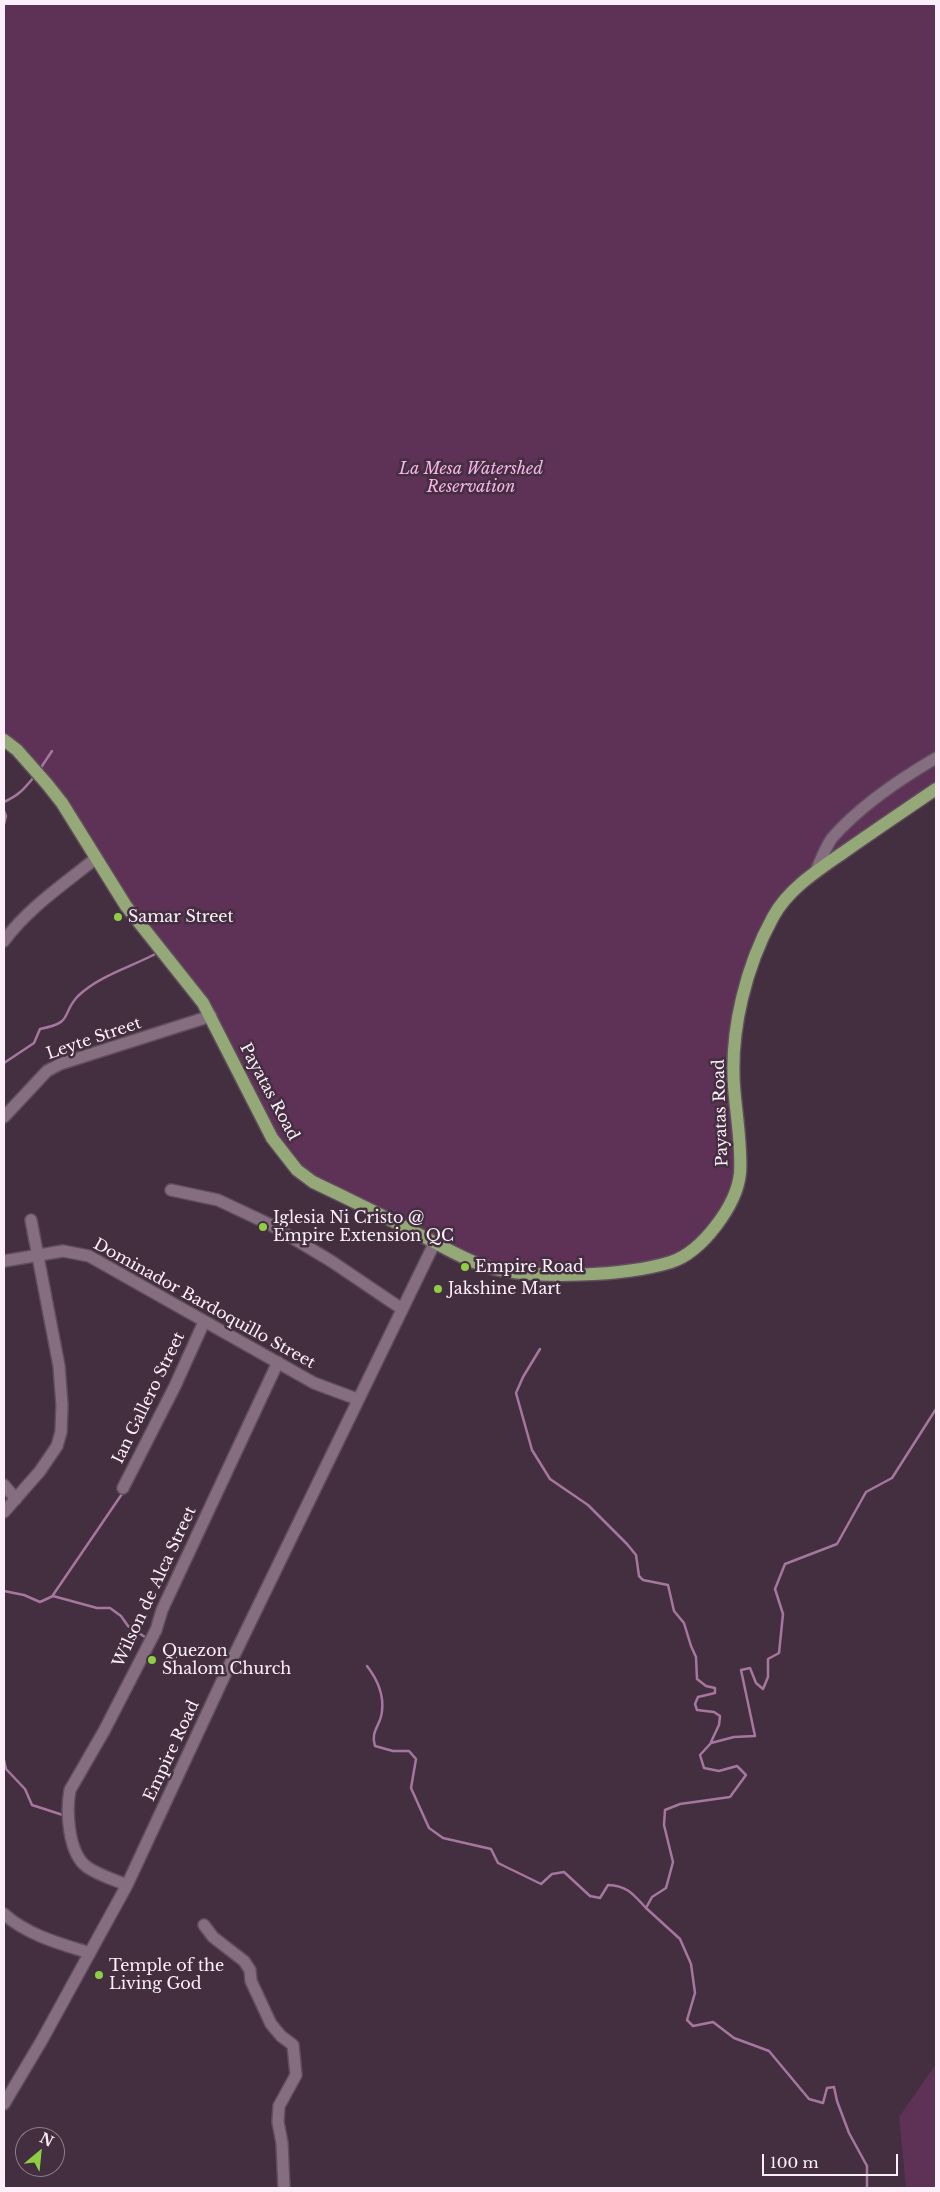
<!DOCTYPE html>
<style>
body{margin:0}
#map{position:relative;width:940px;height:2192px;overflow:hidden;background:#432f3f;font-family:"Libre Baskerville",serif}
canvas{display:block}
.frame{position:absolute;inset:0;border:5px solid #fdeffa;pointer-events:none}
.north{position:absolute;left:15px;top:2127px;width:50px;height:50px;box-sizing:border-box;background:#432f3f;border:1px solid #8d7c8a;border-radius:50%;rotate:28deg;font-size:14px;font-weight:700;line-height:20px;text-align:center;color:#fdeffa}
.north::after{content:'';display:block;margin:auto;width:18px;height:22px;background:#8ece43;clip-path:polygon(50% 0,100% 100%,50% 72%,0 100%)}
.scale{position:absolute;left:762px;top:2154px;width:136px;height:22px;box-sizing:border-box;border:2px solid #fdeffa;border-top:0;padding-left:6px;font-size:15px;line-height:18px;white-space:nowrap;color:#fdeffa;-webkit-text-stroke:4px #432f3f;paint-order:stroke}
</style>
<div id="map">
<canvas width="940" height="2192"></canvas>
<div class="frame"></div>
<div class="north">N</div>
<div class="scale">100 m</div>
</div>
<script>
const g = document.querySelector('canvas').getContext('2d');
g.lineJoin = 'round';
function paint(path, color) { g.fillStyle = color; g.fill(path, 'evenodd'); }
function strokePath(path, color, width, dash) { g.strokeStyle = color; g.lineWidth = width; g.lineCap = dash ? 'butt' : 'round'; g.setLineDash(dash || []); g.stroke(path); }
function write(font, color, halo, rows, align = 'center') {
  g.font = font + ' "Libre Baskerville",serif'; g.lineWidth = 5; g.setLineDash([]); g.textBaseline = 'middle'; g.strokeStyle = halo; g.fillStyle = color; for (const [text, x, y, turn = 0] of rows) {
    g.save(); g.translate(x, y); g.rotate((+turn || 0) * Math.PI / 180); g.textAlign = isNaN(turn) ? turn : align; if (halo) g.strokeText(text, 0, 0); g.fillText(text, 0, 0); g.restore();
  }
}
paint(new Path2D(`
 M4,4h932v785l-143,100 -53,105 -2,174 -14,38 -31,40 -44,20 -119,5 -42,-7 -191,-94 -113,-191 -122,-176 -58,-63z
 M936,2064v124h-30l-7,-71z`), '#5e3156');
strokePath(new Path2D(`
 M40,769l12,-18
 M4,802c15,-7 19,-12 30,-25
 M4,811l2,5 -2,8
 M4,1063l30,-20 6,-14c35,-7 20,-14 38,-33 22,-21 54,-29 81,-44
 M540,1349l-17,28 -7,16 16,57 18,29 38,26 39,39 9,11 3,21 4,4 25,5 6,26 10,12 7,23 5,11 1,22 9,7 9,2v5l-17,4 -3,7 2,6 17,2 6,4 -1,9 -8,17
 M4,1591l20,4 16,7 13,-6 44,12h13l11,8 7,10 17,11
 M53,1595l71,-104
 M367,1666c10,13 17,29 15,45 -1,15 -12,19 -7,35l18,5h16l7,8 -5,29 18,40 14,10 48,11 7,14 43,21 11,-10 12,-2 26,24 10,2 8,-13c20,1 25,9 38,23
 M4,1760l2,9 19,20 7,16 34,11
 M867,2188v-22l-18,-33 -12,-32 -3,-14 -7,1 -4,15 -14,-4 -40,-48 -35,-13 -21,-16 -20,4 -6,-6 8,-27 -4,-29 -11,-25 -34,-31 6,-11 14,-9 7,-26 -9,-37 1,-15 15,-6 50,-7 16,-22 -9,-9 -18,5 -15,-3 -4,-13 11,-12 23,-6 21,-1 -14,-66 9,-2 6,15 7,6 5,-12v-18l11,-6 4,-39 -8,-25 10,-25 52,-20 29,-52 26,-14 44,-69`), '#a6779e', 2.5);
const minor = new Path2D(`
 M815,873c5,-11 10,-25 17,-35 28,-32 68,-59 104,-80
 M4,941c23,-32 60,-57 91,-82
 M4,1117l43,-46 13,-7 151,-48
 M171,1190l47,10 53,25 60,36 71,48
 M4,1261l59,-10 26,5 225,127 43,16
 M4,1485l12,14
 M123,1488l52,-102 29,-64
 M4,1512l36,-41 17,-25 4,-14 1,-27 -3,-39 -28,-146
 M127,1885c-12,-5 -29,-10 -40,-18 -19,-14 -21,-56 -17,-77l34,-59 52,-101 6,-20 116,-248
 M4,1914c23,21 57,30 86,39
 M204,1925l9,12 31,24 6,9 1,11 20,43 10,12 12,9 3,30 -17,31 -1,16 4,21 2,45
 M4,2104l38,-64 85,-155 102,-219 206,-424`);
const primary = new Path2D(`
 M4,740l13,10 30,34 15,19 64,103 77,97 69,135 25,32 16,12c38,18 76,37 113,56 20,10 40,23 62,29 45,13 138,9 183,-5 31,-10 66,-57 69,-89 2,-28 -4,-58 -6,-87 -4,-56 12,-120 39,-169 15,-28 45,-47 71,-65 30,-21 61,-42 92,-63`);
strokePath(minor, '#604e5d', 14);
strokePath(primary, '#604e5d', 15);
strokePath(minor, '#856e80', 11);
strokePath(primary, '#95a877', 12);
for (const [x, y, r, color] of [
 [118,917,5,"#8ece43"],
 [263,1227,5,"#8ece43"],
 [465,1267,5,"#8ece43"],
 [438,1289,5,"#8ece43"],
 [152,1660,5,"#8ece43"],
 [99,1975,5,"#8ece43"]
]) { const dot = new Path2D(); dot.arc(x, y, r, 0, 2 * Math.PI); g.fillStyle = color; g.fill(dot); strokePath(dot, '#432f3f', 2); }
write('italic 16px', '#fbb3ec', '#432f3f', [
 ["La Mesa Watershed",471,469],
 ["Reservation",471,487]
]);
write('16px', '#fdeffa', '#432f3f', [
 ["Samar Street",128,917],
 ["Iglesia Ni Cristo @",273,1218],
 ["Empire Extension QC",273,1236],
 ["Empire Road",475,1267],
 ["Jakshine Mart",448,1289],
 ["Quezon",162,1651],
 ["Shalom Church",162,1669],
 ["Temple of the",109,1966],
 ["Living God",109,1984]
], 'left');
write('16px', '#fdeffa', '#432f3f', [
 ["Leyte Street",94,1039,-19],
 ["Payatas Road",269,1092,62],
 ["Payatas Road",721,1113,-92],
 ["Dominador Bardoquillo Street",204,1304,29],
 ["Ian Gallero Street",149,1398,-64],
 ["Wilson de Alca Street",155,1587,-65],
 ["Empire Road",172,1751,-65]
]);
</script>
